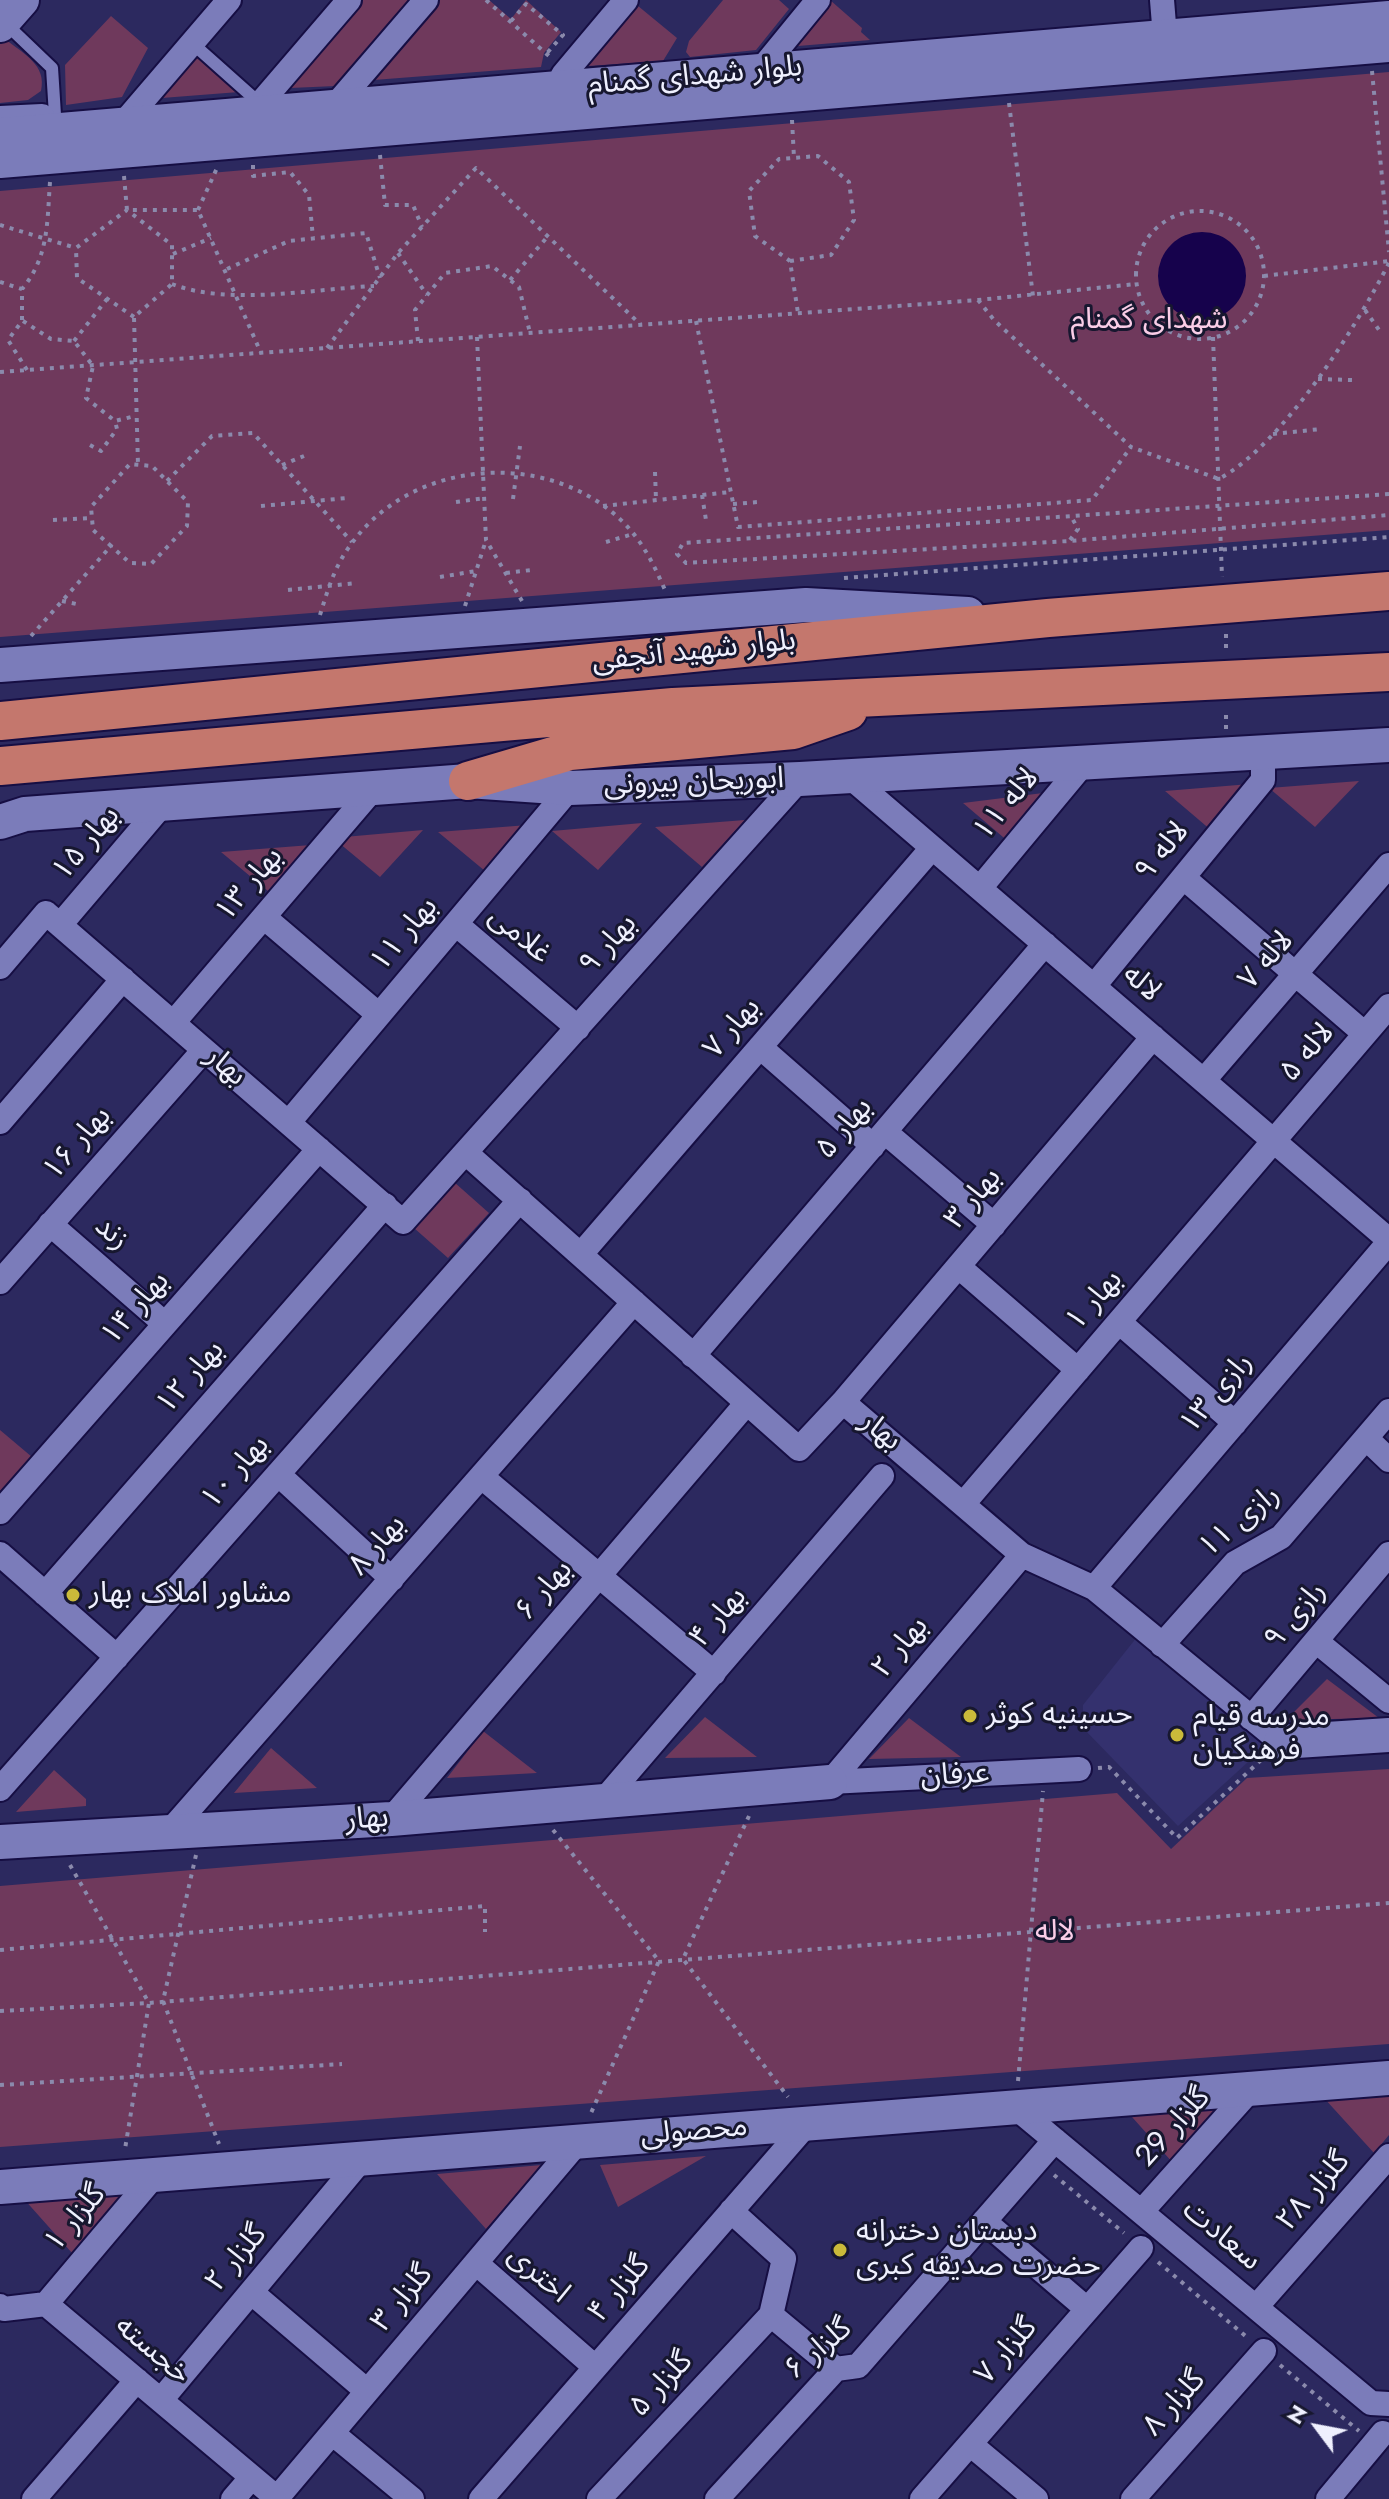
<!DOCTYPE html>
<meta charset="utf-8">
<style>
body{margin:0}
#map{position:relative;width:1389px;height:2499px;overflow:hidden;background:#2c295f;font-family:Jost,sans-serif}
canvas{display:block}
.north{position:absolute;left:1277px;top:2387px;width:80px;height:80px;-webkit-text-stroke:6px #17172f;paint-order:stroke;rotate:302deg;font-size:22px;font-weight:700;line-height:32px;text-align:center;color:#eff0fe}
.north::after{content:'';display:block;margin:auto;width:28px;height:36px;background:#eff0fe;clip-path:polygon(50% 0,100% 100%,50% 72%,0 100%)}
</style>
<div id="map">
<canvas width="1389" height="2499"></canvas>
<div class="north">N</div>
</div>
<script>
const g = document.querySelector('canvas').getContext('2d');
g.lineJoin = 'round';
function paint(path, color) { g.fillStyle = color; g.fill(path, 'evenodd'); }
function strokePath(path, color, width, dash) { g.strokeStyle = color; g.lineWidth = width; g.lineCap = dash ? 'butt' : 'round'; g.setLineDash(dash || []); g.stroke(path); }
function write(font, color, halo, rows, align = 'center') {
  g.font = font + ' Jost,"Noto Sans Arabic",sans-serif'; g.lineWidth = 6; g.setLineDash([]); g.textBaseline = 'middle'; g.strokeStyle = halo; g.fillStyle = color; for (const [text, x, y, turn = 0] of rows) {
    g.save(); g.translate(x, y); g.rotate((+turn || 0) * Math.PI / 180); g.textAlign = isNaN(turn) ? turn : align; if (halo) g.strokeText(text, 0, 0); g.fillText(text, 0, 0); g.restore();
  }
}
paint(new Path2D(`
 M1141,1632l130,109 -93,85 -95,-98v-23z`), '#34316e');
paint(new Path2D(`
 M363,0h46l-73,86 -46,2 -1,-4z
 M430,0h59l22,19 15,-19 35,32 -17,21 -3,14 -180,14z
 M723,0h56l10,9 -33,41 -66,7 -4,-5 3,-11z
 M830,0l32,28 -1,4 9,8 -72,6 1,-10z
 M632,1l45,37 -14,23 -75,5 -6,-5z
 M111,16l37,32 -26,49 -56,8 -1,-40z
 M5,39c19,15 42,26 36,52l-13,9 -28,3v-59z
 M193,51l46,41 -77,6 -3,-5z
 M1389,72v458l-1389,107v-446z
 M1359,781l-44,46 -46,-39z
 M1250,784l-38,47 -47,-40z
 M1051,792l-41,51 -47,-40z
 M745,820l-43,47 -47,-40z
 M642,823l-44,47 -46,-39z
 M528,825l-43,46 -47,-39z
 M423,830l-43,47 -47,-39z
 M311,845l-43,46 -47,-39z
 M454,1182l35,31 -41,45 -34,-30z
 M0,1430l32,27 -32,34z
 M1327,1679l52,39 -93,2z
 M705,1717l52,40 -92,1z
 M909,1718l52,39 -92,2z
 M483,1731l54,42 -90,5z
 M271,1748l46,40 -83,5z
 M1389,1769v275l-1389,103v-261l1117,-93 54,56 76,-71z
 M54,1770l32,29v7l-70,6z
 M1389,2093v42l-15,18 -50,-55z
 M1230,2100l-57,63 -49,-55z
 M706,2156l-88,51 -18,-42z
 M542,2165l-56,64 -49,-55z
 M129,2189l-57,64 -49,-55z`), '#6f395c');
paint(new Path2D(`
 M1158 276a44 44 0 1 1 88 0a44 44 0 1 1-88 0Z`), '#16024c');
const lane = new Path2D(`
 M5,23l47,45 3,47
 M192,43l64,57`);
const street = new Path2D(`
 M1162,0l3,37
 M759,72l59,-72
 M563,75l63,-75
 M264,99l85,-99
 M333,108l93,-108
 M0,118l42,-2
 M121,126l108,-126
 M850,777l539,463
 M1184,878l181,156
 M980,888l104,-125
 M265,918l114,97
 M456,924l122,104
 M60,925l103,-121
 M0,967l46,-54 357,309 397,-443
 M1094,986l169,-206v-27
 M173,1023l201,-235
 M760,1047l113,99
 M1204,1080l185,-215
 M0,1122l123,-143
 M289,1122l281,-334
 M885,1132l109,93
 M466,1153l333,296 44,-47 179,153 72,33 187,154
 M50,1224l115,100
 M582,1253l350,-405
 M959,1267l119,103
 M0,1282l204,-232
 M1119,1322l116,101
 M693,1356l352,-412
 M843,1402l310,-365
 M1366,1438l23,22
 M278,1474l114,105
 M482,1477l232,196
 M964,1503l425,-497
 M0,1512l319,-363
 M0,1554l117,103
 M1094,1588l295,-346
 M45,1594l340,-389
 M1316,1641l73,60
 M1162,1645l73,-82 46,-26 108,-126
 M1251,1718l138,-164
 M830,1782l192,-227
 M830,1782l249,-13
 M0,1789l520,-589
 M603,1801l279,-325
 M391,1819l355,-415
 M170,1831l464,-529
 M1015,2107l356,296 18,1
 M1142,2211l110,-123
 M984,2221l103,88
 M476,2263l119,104
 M251,2292l116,99
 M46,2304l109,-129
 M0,2306l4,3 42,-5 232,195
 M1256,2307l133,-151
 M771,2315l65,54
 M161,2400l201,-241
 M332,2433l80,66
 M970,2444l66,55
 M277,2498l301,-356
 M34,2499l103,-119
 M233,2499l19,-22
 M481,2499l327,-376
 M599,2499l172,-184 13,-56 -53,-48
 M717,2499l119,-130 22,-3 197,-226
 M922,2499l219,-251
 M1133,2499l131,-148
 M1328,2499l55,-66`);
const secondary = new Path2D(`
 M0,25l22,-25
 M0,135l1389,-117
 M0,161l1389,-116
 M0,665l806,-60 162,9
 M0,822l25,-8 443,-33 102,7 230,-9 589,-34
 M1281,1742l108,-7
 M0,1842l391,-23 439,-37
 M0,2187l1389,-109`);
const primary = new Path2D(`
 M0,721l1048,-103 341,-27
 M0,766l673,-59 716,-35
 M468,781l102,-30 223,-21 55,-19`);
strokePath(lane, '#160e43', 16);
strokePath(street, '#160e43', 28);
strokePath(secondary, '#160e43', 38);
strokePath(primary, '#160e43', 42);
strokePath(new Path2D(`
 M486,0l64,57
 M511,21l15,-17 37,31 -16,18
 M1372,71l17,181
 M1009,103l24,193
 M792,120l2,38
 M380,155l5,50h28l9,22
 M253,165v11l37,-4 19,23 4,43
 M124,176l3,34h71l63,143
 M198,210l19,-42
 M1136 275a64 64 0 1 1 128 0a64 64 0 1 1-128 0Z
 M0,225l76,23
 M398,253l29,42
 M173,254l38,-16
 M790,261l41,-6 23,-35 -5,-38 -31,-26 -39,3 -30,32 6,45 35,25 8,52
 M227,269l62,-28 77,-8 14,45
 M1264,276l125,-15
 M510,280l39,-45
 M0,282l22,7
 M172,284c56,22 142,5 202,2
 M978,300l16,20 137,127 88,32c65,-36 136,-150 170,-216
 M1365,310l14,20
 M134,317l-57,-39 -1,-30 51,-38 45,35v39l-38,33 4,148
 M23,321l28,18 23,2 19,25 -7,32 29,23
 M696,321l42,206 354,-27 39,-53
 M477,337l9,203 36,61
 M1213,337l9,240
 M74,341l33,-42
 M418,341l-3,-31 30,-37 47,-7 27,21 11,46
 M327,348l71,-95 78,-85 165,157
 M27,370l-19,-30 14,-19v-32c27,-32 25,-67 28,-107
 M0,372l978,-72 158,-16
 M1318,379l34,1
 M1273,434l48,-5
 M90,445l11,6 16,-22 -2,-8 20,-5
 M282,465l22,-9
 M655,472l1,28
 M167,481l45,-45 41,-3 99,109
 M1389,494l-706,49 -6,11 9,9 383,-22 320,-26
 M702,495l4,25
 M513,499l7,-53
 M456,502l29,-4
 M733,504l25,-2
 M261,506l86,-8
 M603,506l127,-14
 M53,520l39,-2
 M1070,540l8,-11 -6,-11
 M606,542l27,-8
 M506,573l25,-3
 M440,577l36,-6
 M844,578l545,-41
 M288,590l69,-7
 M62,601l19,4
 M465,606l21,-66
 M320,615c8,-26 15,-50 32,-72 62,-85 197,-94 271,-21 20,20 31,43 42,68
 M1226,634v19
 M31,636l80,-90 -18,-16 -2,-23 39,-43 22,2 36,36 -1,24 -36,38 -21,-1 -19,-17
 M1226,729v-19
 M1098,1768l11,-1 68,71 84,-78
 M749,1816l-66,143 105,138
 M553,1830l106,131 -68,152
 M196,1855l-33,146 56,143
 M70,1865l79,138 -24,146
 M0,1950l485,-44v26
 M0,2011l149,-8 1240,-100
 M1018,2081l25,-290
 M0,2085l342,-21
 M1054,2175l70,58
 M1158,2262l91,77
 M1280,2365l79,66`), '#8b8aac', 4, [4, 6]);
strokePath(lane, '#7b7cba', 12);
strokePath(street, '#7b7cba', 24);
strokePath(secondary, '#7b7cba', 34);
strokePath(primary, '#c4776d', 38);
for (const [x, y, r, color] of [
 [73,1595,8,"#caba3a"],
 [970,1716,8,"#caba3a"],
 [1177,1735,8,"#caba3a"],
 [840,2250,8,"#caba3a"]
]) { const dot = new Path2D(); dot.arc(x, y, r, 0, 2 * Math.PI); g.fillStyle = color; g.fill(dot); strokePath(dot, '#17172f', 3); }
write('30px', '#eff0fe', '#17172f', [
 ["بلوار شهدای گمنام",695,77,-5],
 ["بلوار شهید آنجفی",694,652,-6],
 ["ابوریحان بیرونی",694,783,-2],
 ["لاله ۱۱",1007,805,-50],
 ["بهار ۱۵",87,844,-50],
 ["لاله ۹",1163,852,-51],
 ["بهار ۱۳",250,885,-50],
 ["بهار ۱۱",405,935,-50],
 ["غلامی",519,936,40],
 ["بهار ۹",609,945,-48],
 ["لاله ۷",1267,961,-49],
 ["لاله",1141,984,41],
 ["بهار ۷",733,1029,-49],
 ["لاله ۵",1308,1053,-50],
 ["بهار",225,1067,41],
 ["بهار ۵",845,1129,-50],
 ["بهار ۱۶",78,1144,-49],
 ["بهار ۳",974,1199,-50],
 ["زند",111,1234,41],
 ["بهار ۱",1095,1301,-49],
 ["بهار ۱۴",136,1309,-49],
 ["بهار ۱۲",191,1378,-49],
 ["رازی ۱۳",1217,1394,-50],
 ["بهار",880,1432,39],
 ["بهار ۱۰",236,1473,-49],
 ["رازی ۱۱",1240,1522,-40],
 ["بهار ۸",378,1546,-49],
 ["بهار ۶",545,1591,-49],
 ["رازی ۹",1296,1616,-50],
 ["بهار ۴",719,1618,-49],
 ["بهار ۲",901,1648,-50],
 ["عرفان",955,1776,-3],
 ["بهار",367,1820,-4],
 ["گلزار 29",1174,2128,-48],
 ["محصولی",694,2132,-5],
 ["گلزار ۲۸",1314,2192,-49],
 ["گلزار ۱",76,2219,-50],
 ["سعادت",1221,2236,40],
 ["گلزار ۲",237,2259,-50],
 ["اختری",538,2275,41],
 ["گلزار ۴",620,2290,-49],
 ["گلزار ۳",403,2299,-50],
 ["گلزار ۶",819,2350,-40],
 ["خجسته",152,2351,40],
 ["گلزار ۷",1007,2352,-49],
 ["گلزار ۵",662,2385,-47],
 ["گلزار ۸",1175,2404,-48]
]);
write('30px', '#facde7', '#17172f', [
 ["شهدای گمنام",1149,321],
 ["لاله",1055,1933]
]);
write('30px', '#eff0fe', '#17172f', [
 ["مشاور املاک بهار",89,1595],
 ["حسینیه کوثر",986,1716],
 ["مدرسه قیام",1193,1718],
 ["فرهنگیان",1193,1752],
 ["دبستان دخترانه",856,2233],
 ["حضرت صدیقه کبری",856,2267]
], 'left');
</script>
